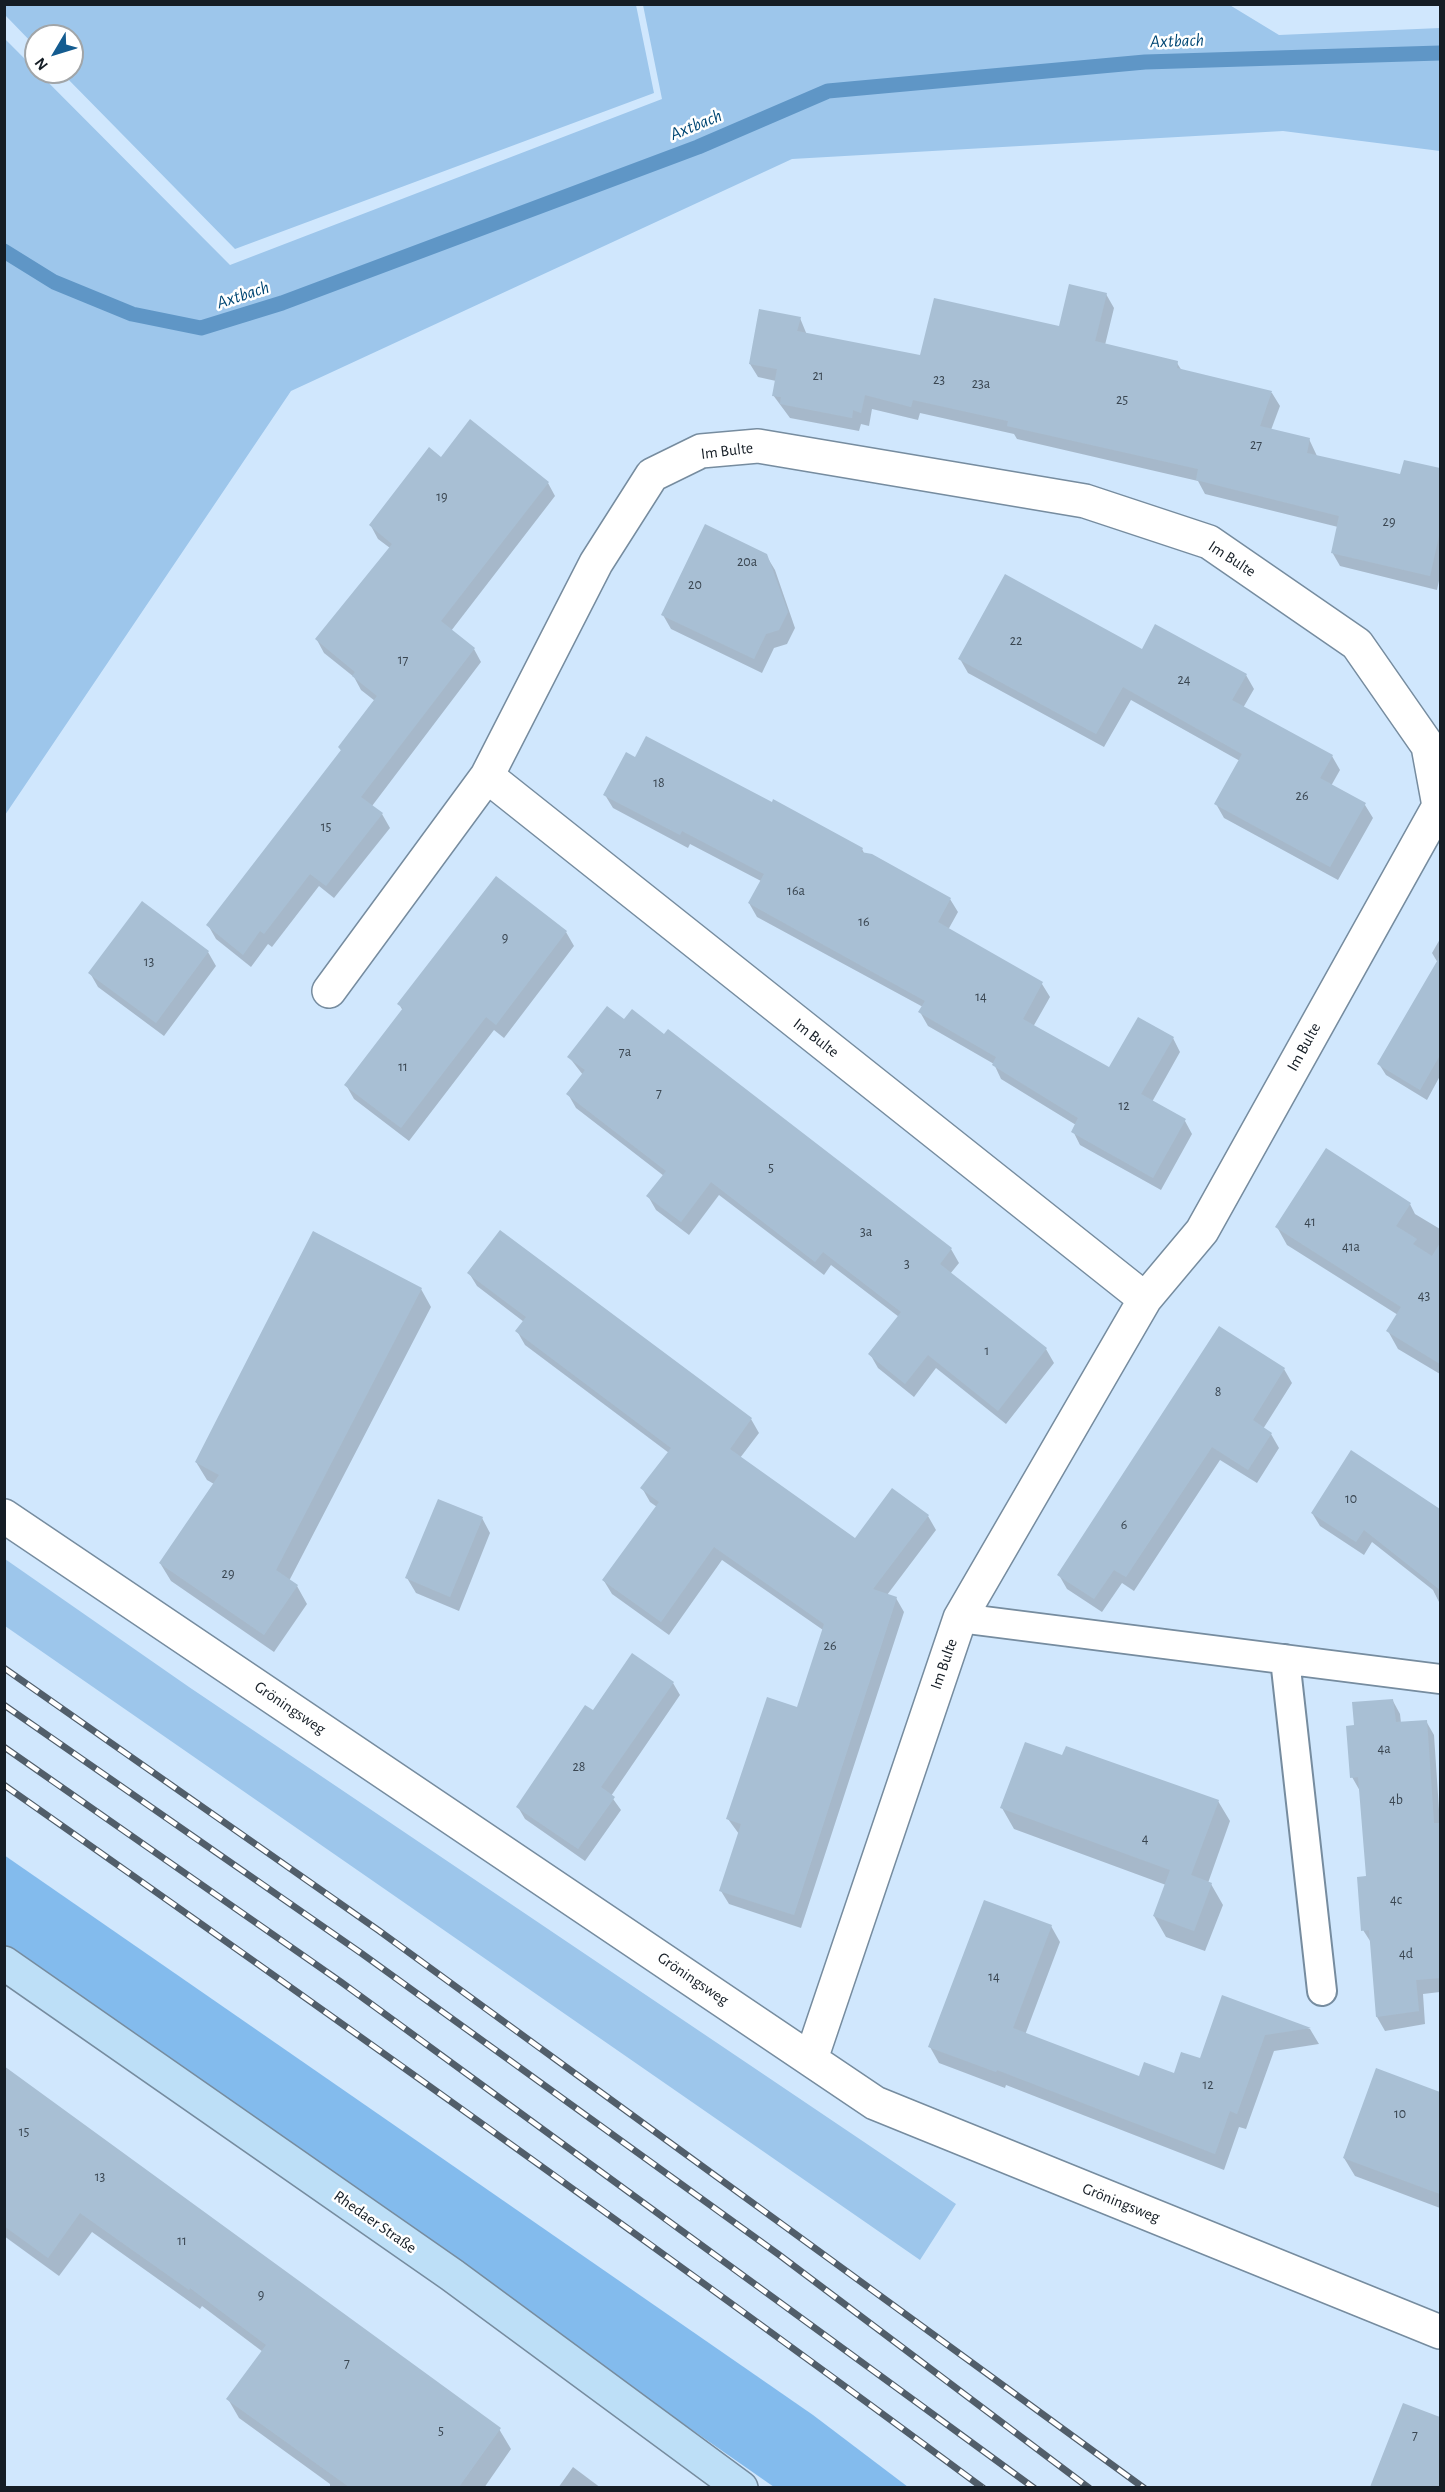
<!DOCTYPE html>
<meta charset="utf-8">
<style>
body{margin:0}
#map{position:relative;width:1445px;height:2492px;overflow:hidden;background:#d0e7fd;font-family:"Alegreya Sans",sans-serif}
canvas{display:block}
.frame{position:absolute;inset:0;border:6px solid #151d25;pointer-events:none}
.north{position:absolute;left:24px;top:24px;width:60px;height:60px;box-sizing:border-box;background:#fff;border:2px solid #a1a5a8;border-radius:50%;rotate:232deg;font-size:16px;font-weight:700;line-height:24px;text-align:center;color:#151d25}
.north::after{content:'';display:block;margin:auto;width:21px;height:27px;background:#145c90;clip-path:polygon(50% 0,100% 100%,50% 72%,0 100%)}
</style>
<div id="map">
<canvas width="1445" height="2492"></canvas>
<div class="frame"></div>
<div class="north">N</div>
</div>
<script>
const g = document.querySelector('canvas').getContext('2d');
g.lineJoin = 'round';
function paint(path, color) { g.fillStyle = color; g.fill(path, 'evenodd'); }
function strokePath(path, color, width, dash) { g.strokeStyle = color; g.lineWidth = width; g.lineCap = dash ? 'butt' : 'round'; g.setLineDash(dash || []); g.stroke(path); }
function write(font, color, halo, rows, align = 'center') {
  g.font = font + ' "Alegreya Sans",sans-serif'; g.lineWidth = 5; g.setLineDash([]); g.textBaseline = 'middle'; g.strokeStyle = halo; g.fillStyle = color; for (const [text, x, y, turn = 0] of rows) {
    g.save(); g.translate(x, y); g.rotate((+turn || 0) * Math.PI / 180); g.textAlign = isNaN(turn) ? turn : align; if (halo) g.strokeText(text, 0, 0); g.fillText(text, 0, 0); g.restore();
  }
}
paint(new Path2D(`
 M1228,4l51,31 161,-7v123l-157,-20 -491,28 -501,232 -286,424v-776l225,226 432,-166 -19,-94z
 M4,5h632l18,88 -419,156 -174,-177h11v-36h-36v11l-31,-32z
 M5,1559l184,128 767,517 -36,56 -915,-634z`), '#9dc6eb');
paint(new Path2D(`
 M4,1855l809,560 95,72h-134l-769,-536z`), '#83bbed');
paint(new Path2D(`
 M1106,294l8,14 -9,37 72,18 5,8 90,22 8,13 -9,24 38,9 8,17 85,20 3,-14 35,8v106l-3,14 -97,-24 -8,-14 6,-25 -133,-33 -7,-13 -181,-42 -3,-5 -94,-21 -2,7 -46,-11 -3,17 -8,-2 -2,7 -69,-13 -17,-23 3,-14 -18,-4 -8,-13 50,-46 7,17 114,22 139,-29z
 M441,459l107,24 7,13 -104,135 23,18 7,13 -109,144 10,8 8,14 -56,70 -15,-12 -47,61 -4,-3 -17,23 -35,-28 -8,-14 134,-173 -3,-5 36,-46 -14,-11 -7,-13 -30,-24 -7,-13 73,-92 -12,-9 -7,-13z
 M766,555l9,15 20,58 -8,16 -13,4 -12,25 -91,-44 -8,-14z
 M1142,651l104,24 8,14 -11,19 89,48 8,14 -9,16 34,19 8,13 -35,62 -114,-62 -8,-14 24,-43 -109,-61 -27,47 -136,-74 -8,-14z
 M605,795l257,54 3,6 85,44 8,13 -10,18 94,54 8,13 -17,30 77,42 63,-31 7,14 -28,50 33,19 7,13 -31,56 -81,-45 -7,-14 3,-6 -75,-46 -7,-15 -66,-38 -8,-14 3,-5 -166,-90 -8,-14 12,-22 -71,-37 -2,4 -75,-40z
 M143,903l65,49 8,14 -52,70 -66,-49 -8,-14z
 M566,932l8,14 -70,92 -10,-8 -85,111 -55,-42 -8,-14 57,-74 -4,-7z
 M1440,939v137l-13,24 -41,-25 -7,-11 59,-101 -6,-10z
 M569,1057l382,192 8,14 -9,11 96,75 8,14 -48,61 -70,-56 -22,29 -36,-29 -8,-14 29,-37 -68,-52 -7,10 -105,-80 -30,40 -33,-25 -8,-14 16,-20 -88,-68 -8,-14 15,-19z
 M1410,1204l5,10 25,15v145l-42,-25 -10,-18 10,-16 -111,-70 -10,-18z
 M469,1273l282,146 8,14 -19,25 115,82 37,-50 36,26 8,14 -49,65 9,3 8,14 -103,316 -72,-24 -8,-13 18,-57 -11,-15 70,-110 25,-79 -101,-70 -53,75 -57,-41 -8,-13 53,-74 -7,-5 -8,-14 27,-35 -144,-108 -8,-14 7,-9 -47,-36z
 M421,1289l10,18 -142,274 8,5 10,18 -33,48 -103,-71 -11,-18 54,-79 -7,-4 -11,-18z
 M1284,1369l8,14 -29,46 8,5 8,14 -22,35 -37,-23 -86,131 -12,-8 -20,29 -35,-23 -8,-14z
 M1352,1452l88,58v94l-7,-14 -61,-48 -8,13 -44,-29 -8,-13z
 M482,1518l8,15 -31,78 -43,-18 -9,-15z
 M673,1683l7,12 -69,101 10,14 -36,51 -60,-42 -7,-12z
 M1393,1701l7,13 1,9 25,-2 8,14 6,89v168l-17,2 2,30 -40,7 -8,-14 -5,-73 -9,-14 4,-53 -7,-86 -8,-14 4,-50z
 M1218,1801l12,20 -22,62 3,1 12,21 -18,46 -39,-14 -12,-21 12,-31 -152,-56 -12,-21z
 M1051,1926l9,16 -35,93 114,43 35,-3 27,-15 22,-63 87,32 9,15 -45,7 -28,78 -7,-2 -15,43 -218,-85 -1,3 -66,-25 -9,-16z
 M4,2070l495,359 12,20 -27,39h-154v-4l-91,-66 -11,-19 35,-47 -61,-46 -2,3 -108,-77 -33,44 -55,-40z
 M1377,2070l63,23v115l-85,-32 -11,-18z
 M1404,2405l36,14v69h-69z
 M573,2467l28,21h-43z`), '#0003');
strokePath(new Path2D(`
 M4,251l50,31 78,32 69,14 81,-25 416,-156 130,-56 317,-29 295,-9`), '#5f96c6', 15);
paint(new Path2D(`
 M1069,284l38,9 -12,48 83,20 -1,7 95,23 -12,35 50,12 -3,15 93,21 4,-14 36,8v63l-10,45 -99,-23 8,-37 -143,-36 2,-11 -191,-43 1,-5 -95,-21 -2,7 -46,-12 -4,18 -8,-3 -1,8 -72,-14 1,-7 -9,-1 5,-27 -28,-5 10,-55 42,8 -4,14 123,24 14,-57 125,28z
 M470,419l79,63 -108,139 34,27 -114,149 22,16 -57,73 -16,-12 -46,60 -4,-3 -17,24 -37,-30 135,-175 -3,-3 39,-51 -25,-20 3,-4 -40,-33 77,-95 -23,-19 60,-78 12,10z
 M705,524l62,30 21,58 -9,18 -13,4 -12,25 -93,-44z
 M1005,574l137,75 13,-25 92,50 -15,26 101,55 -13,23 46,25 -36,64 -116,-63 28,-50 -119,-67 -27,47 -138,-75z
 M646,736l126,66 1,-3 90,49 -2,4 11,2 79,44 -13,24 105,60 -20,37 86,48 29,-50 36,20 -33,57 45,25 -33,59 -82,-46 7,-14 -86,-53 4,-8 -78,-45 7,-11 -177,-98 16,-29 -82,-43 -2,4 -77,-40 23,-43 9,5z
 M496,876l71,55 -71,94 -10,-8 -85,111 -57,-43 59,-77 -6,-4z
 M142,901l67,50 -53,72 -68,-50z
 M1440,956v99l-20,35 -43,-26z
 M607,1006l17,13 8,-10 32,25 4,-5 284,219 -12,16 107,84 -49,63 -70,-56 -23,29 -37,-30 33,-42 -78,-60 -8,10 -104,-80 -30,40 -35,-26 20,-25 -100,-77 19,-24 -18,-13z
 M1326,1148l85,55 -15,23 21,13 -4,5 19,12 8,-13v121l-54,-33 15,-24 -126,-80z
 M500,1230l252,188 -22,31 125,89 37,-50 37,27 -56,74 24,8 -103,318 -75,-24 22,-67 -15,-5 41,-122 30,10 27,-83 -110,-77 -53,75 -59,-42 57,-78 -19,-14 31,-40 -156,-117 11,-14 -59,-44z
 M313,1231l109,57 -146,282 22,15 -34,50 -105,-72 60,-88 -24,-13z
 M1219,1326l66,42 -32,52 19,13 -24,37 -36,-23 -86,130 -12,-7 -20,29 -37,-24z
 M1351,1450l89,59v81l-76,-60 -8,12 -45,-29z
 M438,1499l45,18 -33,80 -45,-19z
 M632,1653l42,29 -73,105 14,10 -37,52 -62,-42 69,-102 8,5z
 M1393,1699l3,23 31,-2 7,103h6v155l-24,2 3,31 -43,6 -7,-87 -8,1 -4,-54 9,-1 -8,-99 -8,1 -4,-52 8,-1 -2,-23z
 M1025,1742l37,13 4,-9 153,54 -28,75 21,8 -18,48 -41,-15 17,-46 -170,-62z
 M984,1900l68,25 -39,103 126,48 5,-14 30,11 7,-21 19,6 22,-63 89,33 -46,7 -28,79 -7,-3 -15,43 -218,-84 -1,2 -68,-25z
 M4,2066l497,362 -42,59h-110l-123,-88 40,-54 -76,-57 -1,2 -109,-77 -32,45 -44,-32z
 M1376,2068l64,24v102l-97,-36z
 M1403,2403l37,14v70h-70z`), '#a8bfd4');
const lane = new Path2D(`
 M960,1618l480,61
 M1285,1659l37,332`);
const street = new Path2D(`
 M487,776l658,523
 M329,991l158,-215 109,-213 56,-88 49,-24 57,-5 327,55 124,41 148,102 71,102 11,60 -237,425 -57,68 -185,319 -149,441
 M4,1516l871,587 565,229`);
const secondary = new Path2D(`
 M4,1963l448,312 289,213`);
strokePath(lane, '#768c9f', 32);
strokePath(street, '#768c9f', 36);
strokePath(secondary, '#768c9f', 36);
strokePath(lane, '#fff', 28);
strokePath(street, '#fff', 33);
strokePath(secondary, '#bddff7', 33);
const rail = new Path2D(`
 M4,1668l374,262 766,558
 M4,1705l357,248 417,301 311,234
 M4,1747l337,235 693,506
 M4,1785c329,231 656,464 979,703`);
strokePath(rail, '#515e6a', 7);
strokePath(rail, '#fff', 4.5, [14]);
write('14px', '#3a4651', null, [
 ["21",818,376],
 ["23",939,380],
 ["23a",981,384],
 ["25",1122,400],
 ["27",1256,445],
 ["19",442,497],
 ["29",1389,522],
 ["20a",747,562],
 ["20",695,585],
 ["22",1016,641],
 ["17",403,660],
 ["24",1184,680],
 ["18",659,783],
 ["26",1302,796],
 ["15",326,827],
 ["16a",796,891],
 ["16",864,922],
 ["9",505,938],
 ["13",149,962],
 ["14",981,997],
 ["7a",625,1052],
 ["11",403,1067],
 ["7",659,1093],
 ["12",1124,1106],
 ["5",771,1168],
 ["41",1310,1222],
 ["3a",866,1232],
 ["41a",1351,1247],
 ["3",907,1264],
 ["43",1424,1296],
 ["1",987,1351],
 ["8",1218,1392],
 ["10",1351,1499],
 ["6",1124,1525],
 ["29",228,1574],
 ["26",830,1646],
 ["4a",1384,1749],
 ["28",579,1767],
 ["4b",1396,1800],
 ["4",1145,1839],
 ["4c",1396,1900],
 ["4d",1406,1954],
 ["14",994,1977],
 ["12",1208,2085],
 ["10",1400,2114],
 ["15",24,2132],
 ["13",100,2177],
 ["11",182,2241],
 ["9",261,2295],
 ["7",347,2363],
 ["5",441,2431],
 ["7",1415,2435]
]);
write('16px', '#151d25', '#fff', [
 ["Im Bulte",727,451,-7],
 ["Im Bulte",1232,559,33],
 ["Im Bulte",816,1038,38],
 ["Im Bulte",1304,1047,-61],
 ["Im Bulte",944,1664,-71],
 ["Gröningsweg",290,1708,34],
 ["Gröningsweg",693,1979,34],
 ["Gröningsweg",1121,2203,22],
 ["Rhedaer Straße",375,2222,35]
]);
write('italic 18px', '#004774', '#fff', [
 ["Axtbach",1177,41,-2],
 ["Axtbach",696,125,-22],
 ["Axtbach",243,295,-18]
]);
</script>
